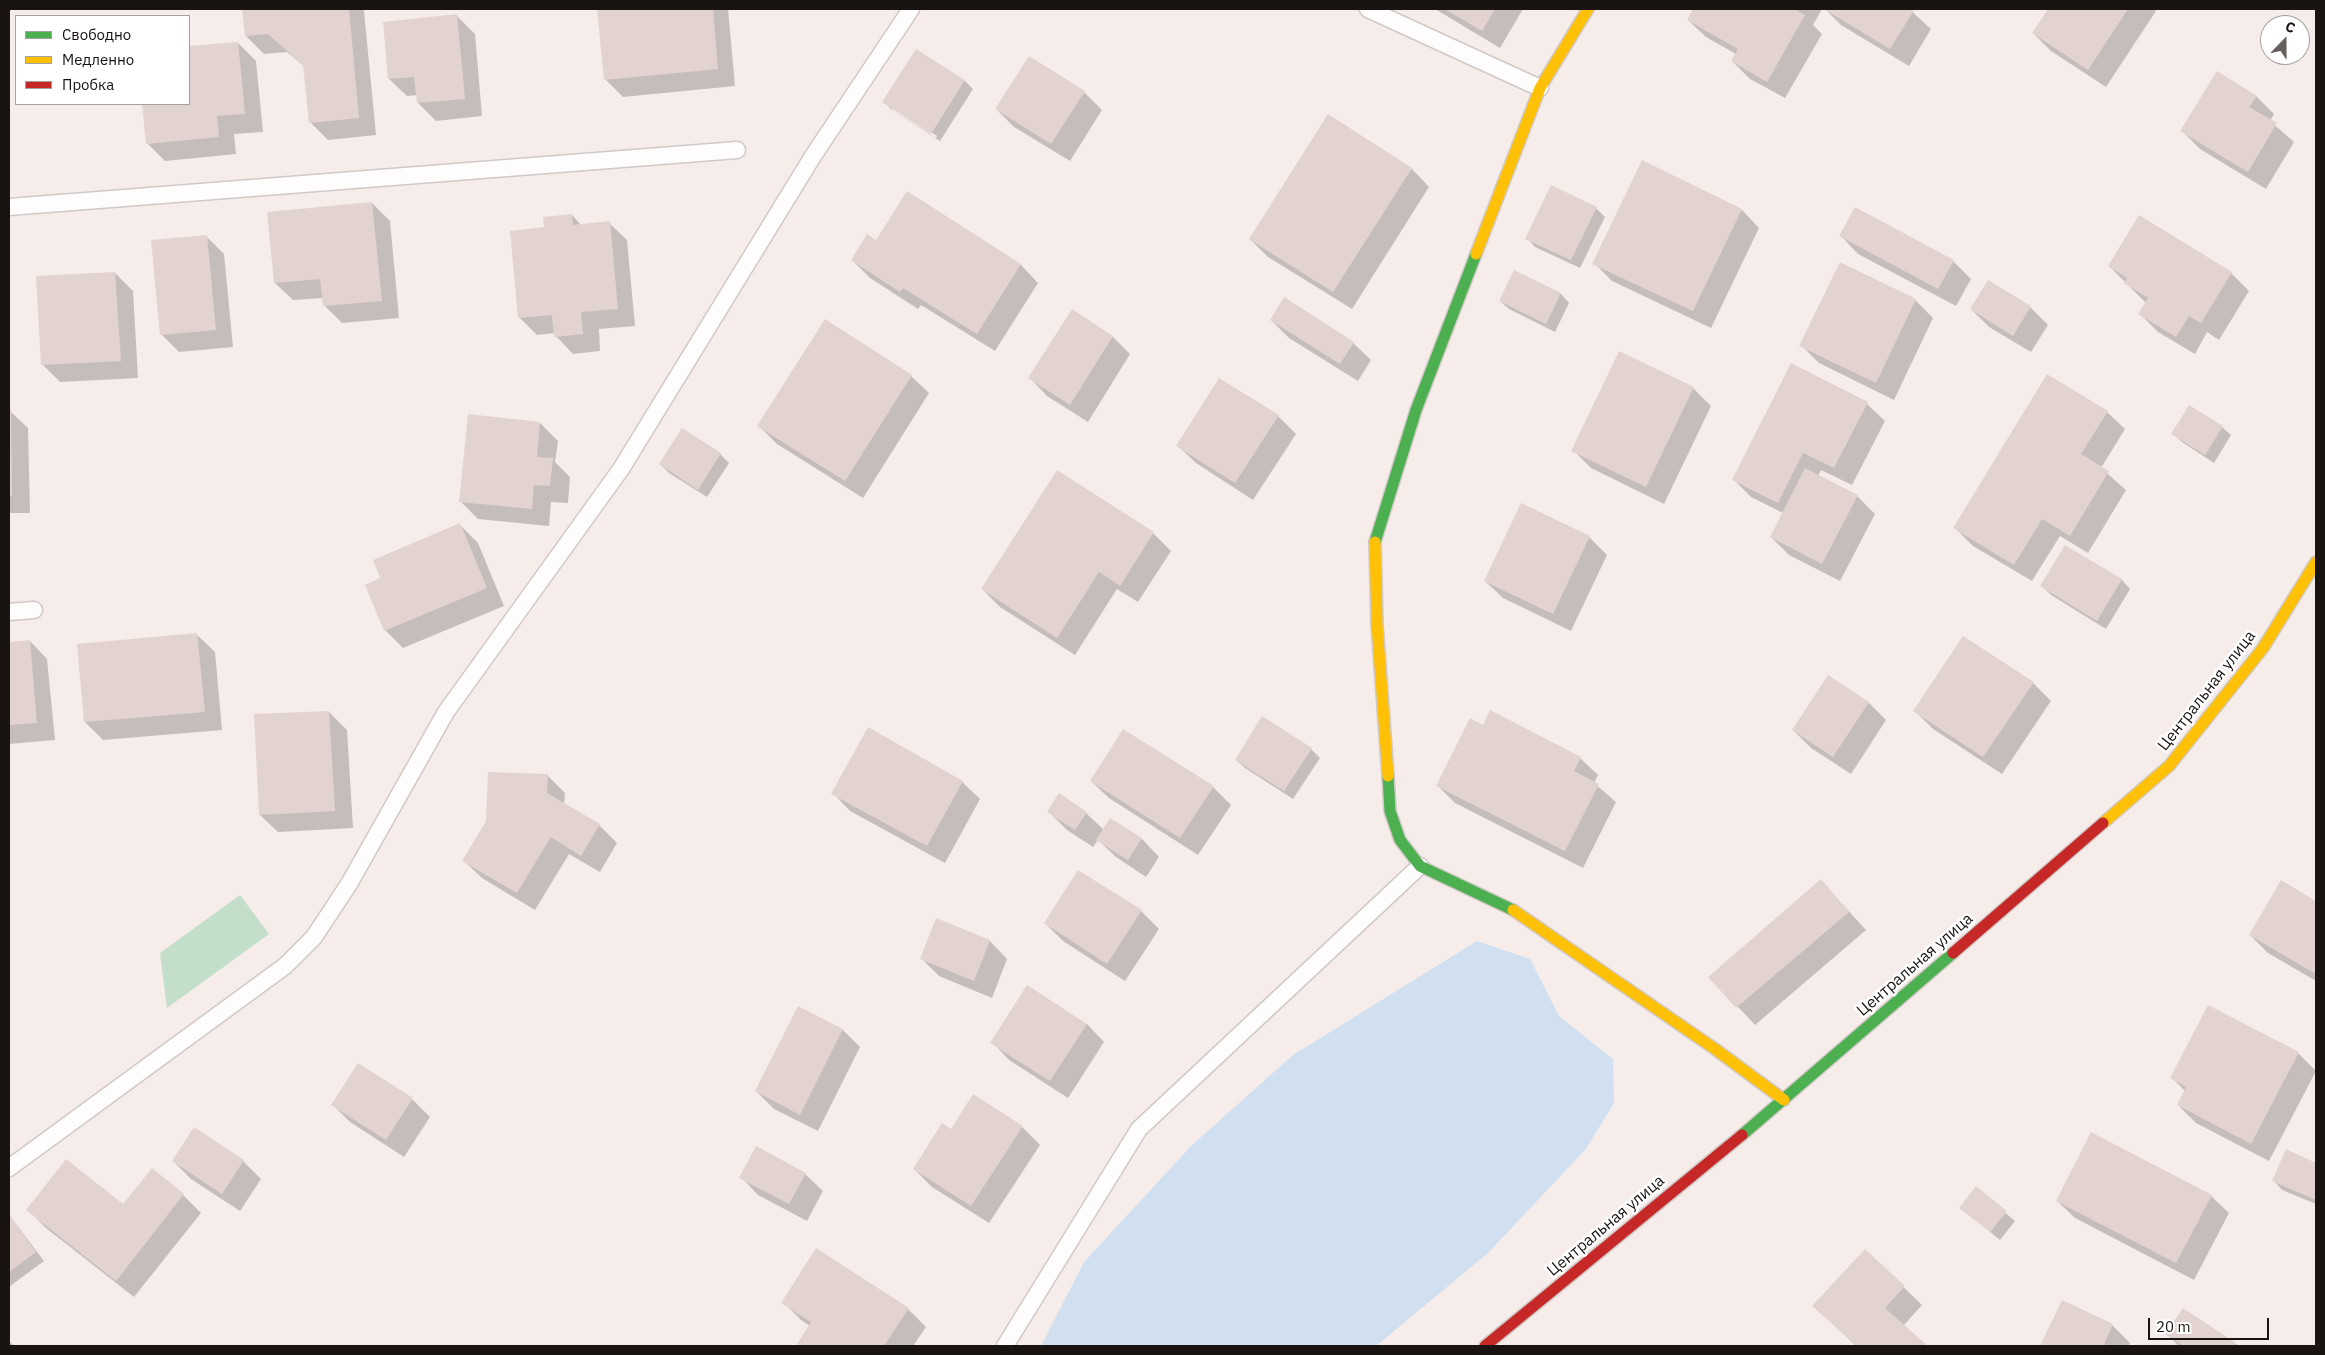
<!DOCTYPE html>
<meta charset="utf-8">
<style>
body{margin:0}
#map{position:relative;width:2325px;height:1355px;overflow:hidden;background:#f6edea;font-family:"IBM Plex Sans",sans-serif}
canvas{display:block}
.frame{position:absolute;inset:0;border:10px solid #191311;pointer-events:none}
.legend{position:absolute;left:15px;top:15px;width:175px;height:90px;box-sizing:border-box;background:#fff;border:1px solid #a3a1a0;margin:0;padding:6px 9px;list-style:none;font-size:15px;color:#191311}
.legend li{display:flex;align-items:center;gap:10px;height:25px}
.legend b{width:25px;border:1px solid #a3a1a0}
.north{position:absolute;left:2260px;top:15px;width:50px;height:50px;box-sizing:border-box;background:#fff;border:1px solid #a3a1a0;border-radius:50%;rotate:22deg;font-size:14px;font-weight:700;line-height:20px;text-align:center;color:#191311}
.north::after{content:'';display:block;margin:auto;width:18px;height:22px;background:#665f5d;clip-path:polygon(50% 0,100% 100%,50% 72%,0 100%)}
.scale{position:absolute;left:2148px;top:1318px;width:121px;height:22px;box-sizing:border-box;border:2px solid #191311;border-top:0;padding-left:6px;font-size:15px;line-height:18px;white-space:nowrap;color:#191311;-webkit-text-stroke:4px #fff;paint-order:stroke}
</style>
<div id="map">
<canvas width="2325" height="1355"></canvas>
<div class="frame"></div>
<ul class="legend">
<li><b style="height:6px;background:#4caf50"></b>Свободно</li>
<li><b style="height:6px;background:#ffc107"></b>Медленно</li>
<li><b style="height:6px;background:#c62828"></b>Пробка</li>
</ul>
<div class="north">С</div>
<div class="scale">20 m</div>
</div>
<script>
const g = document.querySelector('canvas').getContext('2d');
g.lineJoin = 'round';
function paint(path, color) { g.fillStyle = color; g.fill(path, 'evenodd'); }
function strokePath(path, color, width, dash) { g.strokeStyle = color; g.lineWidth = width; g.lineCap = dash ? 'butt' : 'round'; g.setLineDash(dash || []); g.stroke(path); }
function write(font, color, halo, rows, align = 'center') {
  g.font = font + ' "IBM Plex Sans",sans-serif'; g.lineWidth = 5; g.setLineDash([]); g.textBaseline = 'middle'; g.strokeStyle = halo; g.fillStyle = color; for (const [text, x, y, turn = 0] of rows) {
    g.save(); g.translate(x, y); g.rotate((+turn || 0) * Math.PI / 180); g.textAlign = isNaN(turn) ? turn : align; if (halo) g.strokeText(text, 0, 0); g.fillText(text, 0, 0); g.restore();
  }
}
paint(new Path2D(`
 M240,895l29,39 -102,74 -7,-55z`), '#c3dec9');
paint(new Path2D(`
 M1477,941l53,18 29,57 54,43 1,44 -28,46 -98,104 -112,93h-335l43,-84 108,-117 101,-90z`), '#d0e0f0');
paint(new Path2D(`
 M243,9h119l2,2 12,124 -48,5 -18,-18 -5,-55 -18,-15 -23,2 -18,-18z
 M599,9h129l7,77 -112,11 -18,-18z
 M1435,9h88l-23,39z
 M1694,9h128l-9,16 9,9 -37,64 -35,-19 -18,-18 4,-7 -30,-17 -18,-17z
 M1825,9h84l22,20 -22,37 -68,-41z
 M2049,9h104l3,2 -50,76 -55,-36 -18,-18z
 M457,16l18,18 7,82 -46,5 -18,-18v-8l-11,1 -18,-17z
 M238,43l18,18 7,71 -29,2 2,20 -71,7 -18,-18 -4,-39h46v-56z
 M1029,58l55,34 18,18 -32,51 -56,-34 -18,-18z
 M964,80l9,9 -33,52 -47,-30 -9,-9zM892,107l45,29 -1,2 -44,-28z
 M2256,96l18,18 -4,7 24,21 -28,47 -66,-40 -18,-18z
 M1328,116l84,53 17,18 -77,122 -84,-52 -18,-18z
 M907,193l114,72 17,18 -43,68 -74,-46 -3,4 -48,-31 -18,-18 24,-19z
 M372,203l18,18 9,97 -57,5 -18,-18 -1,-7 -30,2 -18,-17z
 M1596,208l9,9 -25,51 -45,-21 -8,-9z
 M1742,210l17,18 -48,100 -99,-47 -18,-18z
 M572,215l9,10 28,-2 18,17 8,86 -36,3 1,22 -27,3 -17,-18 -1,-3 -18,2 -18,-18 26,-88z
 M206,236l18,18 9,93 -54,5 -18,-18z
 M1841,236l112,25 18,18 -15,27 -98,-52z
 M2109,266l122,7 18,18 -30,49 -12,-8 -12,22 -37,-22 -18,-18 6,-11z
 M1514,272l47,22 8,9 -14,29 -46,-23 -9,-8z
 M115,273l18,18 5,87 -78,4 -18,-18z
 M1915,300l18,18 -39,82 -75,-37 -18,-18z
 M2030,307l18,18 -17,27 -42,-25 -18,-18z
 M1072,311l41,26 17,17 -42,68 -41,-26 -17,-18z
 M1271,320l82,23 18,17 -13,21 -69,-43z
 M911,376l18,17 -66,105 -86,-54 -18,-18z
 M1693,388l18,18 -47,98 -73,-36 -18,-18z
 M1867,404l18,17 -33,64 -31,-15 -3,6 39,20 18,18 -35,67 -51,-26 -18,-18 12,-24 -32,-16 -18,-18z
 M9,410l19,18 2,85h-21z
 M2107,412l18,17 -24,39 25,22 -38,63 -28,-17 -28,45 -59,-35 -18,-18z
 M1278,416l18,18 -43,66 -57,-37 -18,-17z
 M540,423l18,18 -3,21 15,15 -2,26 -17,-1 -2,24 -71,-7 -18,-18z
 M2222,427l9,8 -17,28 -32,-21 -9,-8z
 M720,454l9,9 -22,34 -38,-24 -9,-9z
 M1522,505l67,32 18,18 -36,76 -68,-33 -18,-17z
 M460,525l18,18 26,63 -101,42 -18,-18 -3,-51z
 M1153,533l18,18 -33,51 -21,-13 -42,66 -75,-48 -18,-18z
 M2066,547l56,33 8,9 -24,40 -55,-34 -9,-9z
 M197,635l18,17 7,78 -119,10 -18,-18 -7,-77z
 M30,641l17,18 8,81 -46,4v-101z
 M2033,683l18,18 -49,73 -69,-45 -18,-18z
 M1868,702l18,18 -35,54 -40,-26 -18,-18z
 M329,712l18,18 6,98 -75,4 -18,-17z
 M1263,718l48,31 9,9 -27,41 -48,-31 -9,-8z
 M1483,727l97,31 18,17 -4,8 22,19 -33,66 -128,-65 -18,-18z
 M547,775l18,18 -1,12 35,20 18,18 -17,29 -31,-18 -34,56 -53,-32 -18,-17z
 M1091,781l122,6 18,18 -33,50 -89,-57z
 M962,782l18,17 -35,64 -95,-52 -17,-18z
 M1060,795l26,18 18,17 6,-10 32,19 17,18 -13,20 -30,-20 -18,-17 -5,7 -26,-17 -18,-18z
 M1821,881l45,49 -111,95 -45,-48z
 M2281,882l35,20v79l-48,-28 -18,-18z
 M1141,911l18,18 -34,52 -62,-40 -18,-18z
 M990,941l17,18 -15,39 -53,-22 -18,-18z
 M1087,1024l17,18 -36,56 -59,-38 -17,-18z
 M843,1030l17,17 -42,84 -44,-22 -18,-18z
 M2298,1053l18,18 -47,90 -73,-38 -18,-18 7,-14 -13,-13z
 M358,1065l54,34 18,18 -26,40 -54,-35 -17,-17z
 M1022,1127l18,18 -51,78 -57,-36 -18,-18 37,-38z
 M2286,1151l30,13v40l-34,-14 -8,-9z
 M173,1161h70l18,18 -21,32 -49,-32z
 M152,1170l31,25 18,18 -67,84 -88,-69 -18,-18 96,-4z
 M805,1174l18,17 -16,30 -49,-26 -17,-18z
 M1976,1188l39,33 -15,19 -39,-32z
 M2211,1196l18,17 -35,67 -119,-62 -18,-17z
 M9,1215l35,46 -35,26z
 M1865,1250l57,55 -19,21 23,20h-70l-42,-40z
 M2062,1301l50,24 18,18 -1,3h-88z
 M783,1302l125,7 18,18 -13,19h-112l-2,-2 11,-18 -9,-6z
 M2183,1309l53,35 2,2h-59l-12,-12z
 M9,1342l7,4h-7z`), '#0003');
paint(new Path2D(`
 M242,9h107l10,109 -50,5 -6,-58 -35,-31 -23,2z
 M597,9h116l5,60 -114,11z
 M1445,9h50l-13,22z
 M1693,9h101l11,6 -38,67 -36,-21 7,-12 -51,-29z
 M1824,9h87l3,1 -24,39z
 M2048,9h80l-40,61 -56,-37z
 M457,14l8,85 -48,4 -3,-26 -26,2 -5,-57z
 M238,42l7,72 -28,2 2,21 -73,7 -4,-40h47v-58z
 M916,49l49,31 -34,54 -49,-32z
 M1029,56l56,35 -34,53 -56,-35z
 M2217,71l40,25 -8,11 28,16 -29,49 -68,-41z
 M1328,114l84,54 -79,124 -84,-53z
 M1642,160l100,49 -49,102 -101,-47z
 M1551,185l46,22 -26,53 -46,-21z
 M907,191l114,73 -44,70 -74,-46 -3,4 -49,-32 16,-26 9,6z
 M372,202l10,99 -59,5 -3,-27 -46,4 -7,-71z
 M1855,207l99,53 -16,29 -99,-53z
 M572,214l1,11 37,-4 8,88 -37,3 2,22 -29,3 -2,-22 -34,3 -8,-87 34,-4 -1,-10z
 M2139,215l93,57 -31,51 -12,-7 -13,21 -38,-23 10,-16 -24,-15 3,-5 -19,-12z
 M207,235l9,95 -56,5 -9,-95z
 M1840,262l76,37 -40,84 -77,-37z
 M1514,270l47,23 -15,31 -47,-23z
 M115,272l6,89 -80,4 -5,-89z
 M1988,280l43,26 -18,30 -43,-27z
 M1284,297l70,45 -14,22 -70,-44z
 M1072,309l41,27 -43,69 -42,-27z
 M825,319l87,56 -67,106 -88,-55z
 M1619,351l75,36 -48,100 -75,-36z
 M1791,363l77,39 -34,66 -31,-15 -25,50 -46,-23z
 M2047,374l61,37 -27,43 28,17 -39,65 -28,-17 -28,46 -61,-37z
 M1219,378l60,37 -44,68 -59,-37z
 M2189,405l34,21 -18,29 -34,-21z
 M9,409h2l1,87h-3z
 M468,414l72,8 -3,35 16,1 -3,28 -16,-1 -2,24 -73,-7z
 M682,428l39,25 -23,37 -39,-26z
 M1805,468l53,27 -36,69 -52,-27z
 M1057,470l97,62 -34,54 -21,-14 -42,66 -76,-49z
 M1521,503l69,33 -37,78 -69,-33z
 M460,523l27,65 -103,43 -19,-46 15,-7 -7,-18z
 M2065,545l57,34 -25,42 -57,-35z
 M197,633l8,79 -121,10 -7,-78z
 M1963,636l71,46 -51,75 -70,-46z
 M30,640l7,83 -28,2v-83z
 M1828,675l41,27 -36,55 -41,-27z
 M1490,710l91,47 -7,14 25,13 -34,67 -129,-65 34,-68 13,7z
 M329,711l6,100 -76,4 -5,-101z
 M1262,716l50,32 -28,43 -49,-31z
 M868,727l95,54 -36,65 -96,-52z
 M1123,729l91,57 -34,52 -90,-57z
 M488,772l60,2 -1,19 53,31 -19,32 -30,-19 -34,56 -55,-32 24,-40z
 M1059,793l28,19 -12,18 -28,-18z
 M1110,818l32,20 -14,22 -32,-20z
 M1078,870l64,40 -35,54 -63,-41z
 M1821,879l28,33 -113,96 -28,-31z
 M2281,880l35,21v73l-67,-39z
 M936,918l54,22 -16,41 -54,-22z
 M1027,985l60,39 -37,57 -60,-38z
 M2208,1005l91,47 -48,92 -74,-39 9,-18 -16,-9z
 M798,1006l45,23 -43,86 -45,-24z
 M358,1063l55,35 -27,42 -55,-35z
 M973,1094l50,32 -52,80 -58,-37 29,-46 9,6z
 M194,1127l50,33 -22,34 -50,-33z
 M2091,1132l121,63 -36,68 -120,-62z
 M756,1146l50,27 -17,31 -50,-26z
 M2286,1149l30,14v37l-44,-19z
 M66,1159l57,45 29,-36 32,26 -68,87 -90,-71z
 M1976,1186l31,25 -17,21 -31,-24z
 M9,1215l27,37 -27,20z
 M816,1248l93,60 -25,38h-84l-3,-2 14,-22 -30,-19z
 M1865,1249l40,37 -20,22 43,38h-71l-45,-40z
 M2062,1300l51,24 -9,20 4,2h-68z
 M2183,1308l53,35 -2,3h-50l-19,-12z`), '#e2d3d0');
const lane = new Path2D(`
 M1368,9l172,79
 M9,207l728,-57
 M9,612l25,-2
 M9,1168l276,-202 29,-29 35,-53 97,-172 175,-243 192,-313 98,-147
 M1005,1346l134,-217 281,-263`);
const fast = new Path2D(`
 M1375,542l41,-132 60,-156
 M1388,776l2,35 10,29 20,26 93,44
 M1742,1135l211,-182`);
const slow = new Path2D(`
 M1476,254l64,-166 48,-79
 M1375,542l2,82 11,152
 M2103,823l66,-57 94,-118 53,-86
 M1513,910l202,139 69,51`);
const jam = new Path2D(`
 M1953,953l150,-130
 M1485,1346l257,-211`);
strokePath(lane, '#d0c9c6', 19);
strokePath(fast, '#d0c9c6', 14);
strokePath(slow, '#d0c9c6', 14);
strokePath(jam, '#d0c9c6', 14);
strokePath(lane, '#fefcfc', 16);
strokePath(fast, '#4caf50', 11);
strokePath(slow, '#ffc107', 11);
strokePath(jam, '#c62828', 11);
write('16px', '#191311', '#fff', [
 ["Центральная улица",2207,691,-52],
 ["Центральная улица",1915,965,-41],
 ["Центральная улица",1606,1226,-40]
]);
</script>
